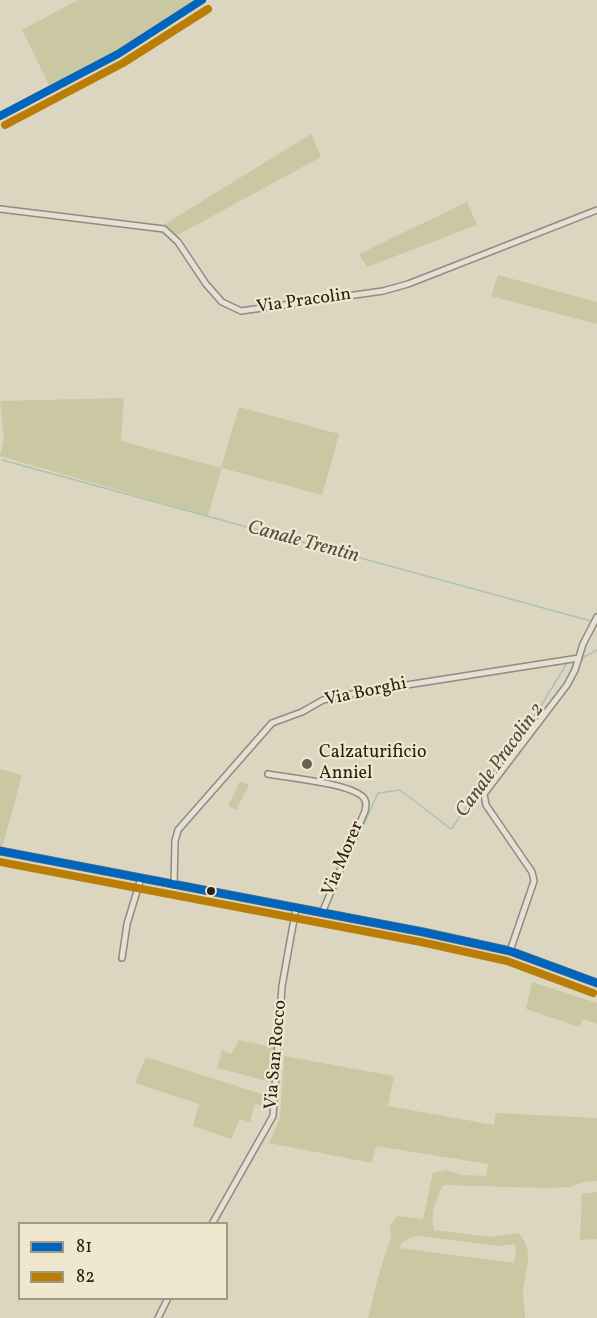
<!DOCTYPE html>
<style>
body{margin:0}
#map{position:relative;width:597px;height:1318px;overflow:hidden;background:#dcd5c0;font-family:Vollkorn,serif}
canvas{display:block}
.legend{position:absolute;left:18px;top:1222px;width:210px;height:78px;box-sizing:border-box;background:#f0e8ce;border:2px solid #a29884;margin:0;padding:8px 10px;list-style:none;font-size:18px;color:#2d2016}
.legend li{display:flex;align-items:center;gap:12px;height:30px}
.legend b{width:30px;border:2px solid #a29884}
</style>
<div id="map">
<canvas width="597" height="1318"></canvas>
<ul class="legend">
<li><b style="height:8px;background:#0065bd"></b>81</li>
<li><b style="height:8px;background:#ba7e07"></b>82</li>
</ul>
</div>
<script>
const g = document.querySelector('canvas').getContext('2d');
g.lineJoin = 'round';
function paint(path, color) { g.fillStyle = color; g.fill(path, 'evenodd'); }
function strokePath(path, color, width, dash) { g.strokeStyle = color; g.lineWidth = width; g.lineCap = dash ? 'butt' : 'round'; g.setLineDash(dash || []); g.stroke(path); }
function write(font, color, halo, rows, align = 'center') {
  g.font = font + ' Vollkorn,serif'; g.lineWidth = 4.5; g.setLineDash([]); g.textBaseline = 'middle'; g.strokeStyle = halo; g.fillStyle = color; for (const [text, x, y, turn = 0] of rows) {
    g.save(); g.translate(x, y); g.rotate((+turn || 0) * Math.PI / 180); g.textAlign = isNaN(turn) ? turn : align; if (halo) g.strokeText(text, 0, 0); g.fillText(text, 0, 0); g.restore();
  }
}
paint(new Path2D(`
 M78,0h113l1,7 -47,30 -94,52 -29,-59z
 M311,134l10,23 -147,80 -4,-6 -13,-2z
 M467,202l10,23 -110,42 -8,-13z
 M498,275l99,27v22l-106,-28z
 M124,398l-3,43 100,27 18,-61 100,27 -17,61 -100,-27 -14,48 -208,-60 4,-18 -4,-37z
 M0,769l22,6 -20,73 -2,-1z
 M240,781l9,4 -13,25 -8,-4z
 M532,982l65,21v21l-14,-5 -4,8 -53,-18z
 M239,1040l38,8 -2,35 -58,-15 5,-18 9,4z
 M284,1056l110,20 -6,30 106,19 2,-12 101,5v63l-14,1 -11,5 -26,1 -103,-3c-7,14 -13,29 -9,45l56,7 28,-4c18,17 7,38 5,60 0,8 2,17 2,25h-157l10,-41 13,-40 -1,-12 7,-9 26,3 10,-46 14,-3 14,5 25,1 2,-12 -112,-18 -4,17 -103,-20 11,-26zM418,1236l82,10 14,-2 2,4 -2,15 -114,-15 1,-5 8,-5z
 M146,1057l128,41 -1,10 -18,-4 -5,18 -10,-3 -9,20 -38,-13 6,-22 -64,-21z
 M597,1192v47l-17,1 2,-46z`), '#c9c8a2');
strokePath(new Path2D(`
 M0,113l119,-63 78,-50
 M2,460l589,161
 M580,659l17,-9
 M340,878l38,-85 22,-3 51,39 88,-120 28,-46`), '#acc3b2', 1.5);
const street = new Path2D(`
 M0,116l118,-62 84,-54
 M0,209l164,20 14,13 28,42 16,18 19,9 142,-20 25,-7 189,-74
 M268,774c21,4 81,9 95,23 4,4 3,9 2,14l-43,102
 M174,885l1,-44 3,-11 94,-107 30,-11 21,-12 39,-8 217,-34
 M510,951l24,-70 -2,-9 -46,-67 -2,-11 83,-109 8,-15 8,-26 14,-27
 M122,958l5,-34 14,-46
 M212,1224l61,-108 9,-130 14,-78
 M158,1318l10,-20`);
const secondary = new Path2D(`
 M0,851l423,81 87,19 87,32`);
strokePath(street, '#908b7e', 8);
strokePath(secondary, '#787266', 9);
strokePath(street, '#e4e0d5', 5);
strokePath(secondary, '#e4e0d5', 7);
strokePath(new Path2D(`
 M0,116l118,-62 84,-54
 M0,851l423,81 87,19 87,32`), '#0065bd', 8);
strokePath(new Path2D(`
 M5,125l118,-62 85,-54
 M0,862l421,80 86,19 86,32`), '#ba7e07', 8);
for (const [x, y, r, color] of [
 [307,764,6,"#6a5f52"],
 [211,891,5,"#2d2016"]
]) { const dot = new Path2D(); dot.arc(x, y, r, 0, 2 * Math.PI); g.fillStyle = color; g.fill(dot); strokePath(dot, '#f0e8ce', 2); }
write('18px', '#2d2016', '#f0e8ce', [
 ["Via Pracolin",304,302,-8],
 ["Via Borghi",366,693,-12],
 ["Via Morer",344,859,-67],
 ["Via San Rocco",277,1055,-85]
]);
write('18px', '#2d2016', '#f0e8ce', [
 ["Calzaturificio",319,754],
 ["Anniel",319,775]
], 'left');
write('italic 20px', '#4d4e43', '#f0e8ce', [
 ["Canale Trentin",303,543,15],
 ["Canale Pracolin 2",501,761,-54]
]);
</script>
